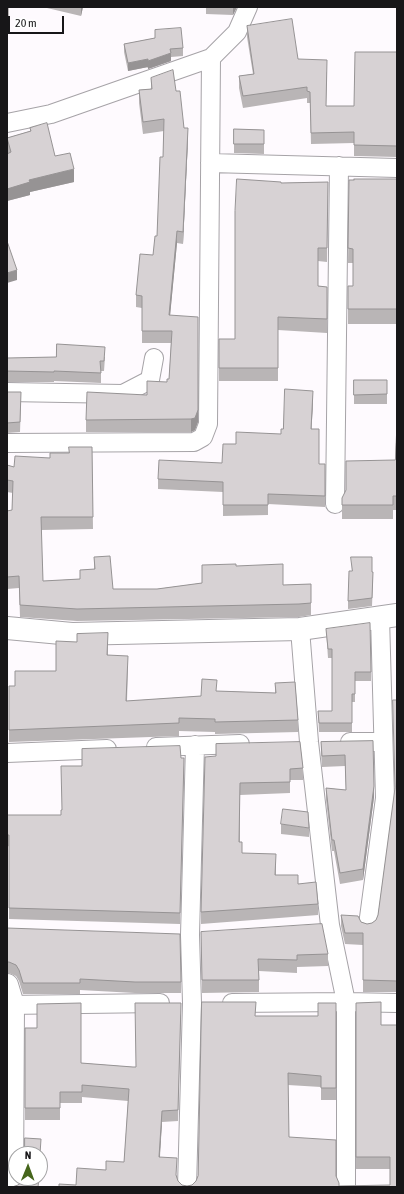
<!DOCTYPE html>
<style>
body{margin:0}
#map{position:relative;width:404px;height:1194px;overflow:hidden;background:#fefafe;font-family:"Asap Condensed",sans-serif}
canvas{display:block}
.frame{position:absolute;inset:0;border:8px solid #171618;pointer-events:none}
.north{position:absolute;left:8px;top:1146px;width:40px;height:40px;box-sizing:border-box;background:#fff;border:1px solid #a2a2a3;border-radius:50%;rotate:1deg;font-size:11px;font-weight:700;line-height:16px;text-align:center;color:#171618}
.north::after{content:'';display:block;margin:auto;width:14px;height:18px;background:#46661c;clip-path:polygon(50% 0,100% 100%,50% 72%,0 100%)}
.scale{position:absolute;left:8px;top:16px;width:56px;height:18px;box-sizing:border-box;border:2px solid #171618;border-top:0;padding-left:5px;font-size:12px;line-height:14px;white-space:nowrap;color:#171618;-webkit-text-stroke:3px #fff;paint-order:stroke}
</style>
<div id="map">
<canvas width="404" height="1194"></canvas>
<div class="frame"></div>
<div class="north">N</div>
<div class="scale">20 m</div>
</div>
<script>
const g = document.querySelector('canvas').getContext('2d');
g.lineJoin = 'round';
function strokePath(path, color, width, dash) { g.strokeStyle = color; g.lineWidth = width; g.lineCap = dash ? 'butt' : 'round'; g.setLineDash(dash || []); g.stroke(path); }
function paint(path, color) { g.fillStyle = color; g.fill(path, 'evenodd'); }
const street = new Path2D(`
 M7,123l44,-9 160,-56
 M210,163l187,5
 M7,392l116,2 27,-14 4,-22
 M7,443l187,-1 9,-5 5,-13 3,-366 26,-26 11,-25
 M335,504l4,-338
 M300,629l9,113 21,183 16,77v185
 M350,742h33
 M156,747l84,-3
 M7,753l100,-4
 M368,925l17,-127 -5,-181
 M232,1003l114,-1 51,1
 M7,1005l153,-2
 M187,1187l5,-184 -2,-68 5,-190`);
const secondary = new Path2D(`
 M7,628l65,6 228,-5 97,-14
 M7,985l6,20 -1,182`);
strokePath(street, '#a6a3a7', 20);
strokePath(secondary, '#a6a3a7', 24);
strokePath(street, '#fff', 18);
strokePath(secondary, '#fff', 22);
paint(new Path2D(`
 M7,7h2v11h-2z
 M47,7h36l-2,9 -34,-8z
 M206,7h31l-4,8 -27,-1z
 M247,26l51,33 29,13 -1,34h28l43,-54v105l-43,-1v-13l-43,1 -1,-41h-3v-5l-64,10 -4,-20v-12l14,-2 -6,-37z
 M155,30l28,18v8l-12,1v4l-23,8v-2l-20,4 -4,-19v-8l31,-6z
 M151,78l25,13 8,37 4,12 -5,104 -6,-1 -7,72 28,107 -3,8 -4,2h-105v-12l61,-25 20,-13 2,-3 2,-36h-29v-35l-6,-1v-12l17,-40 4,-19 6,-79 1,-26 -21,3 -4,-31v-13l12,-1z
 M30,128l25,28 19,26 -44,10v3l-23,6v-47l1,-1 -1,-2v-13l23,-7z
 M234,129l30,1v24l-30,-1z
 M397,179v145h-49v-38h5v-23h-5l1,-83z
 M328,182l-1,80 -9,-1v25l9,1v46l-49,-3v51h-59v-42h16l46,-156z
 M105,357l-1,14h-3v12l-47,-2v1h-47v-24z
 M354,380h33v24h-33z
 M7,392l14,11 -1,29 -13,1z
 M313,402l-2,27 14,67v11l-57,-3v11l-45,1v-24l-65,-3v-10l64,-16 14,-19 45,-10 2,-5z
 M397,424v86h-4v9h-51v-21l53,-38z
 M92,447l1,82 -52,1 2,51 37,-2v-9l14,-1v-12l19,32h44l45,-6 34,-17 47,19 28,-1v31l-12,2 -222,4 -57,-4 -1,-29 -12,1v-78l5,-1 1,-17 -6,-1v-27l7,2 36,-9z
 M372,572l1,9 -1,25 -24,3v-8z
 M326,629l45,43v9h-16v21h-3v30h-33l-1,-21h14v-53h-4z
 M108,646v9l20,13 -1,33 74,-5 16,-5 58,2v-10l23,37v12l-83,2v-2l-36,-1v5l-170,6v-56h6l41,-15z
 M393,700h4v292h-34v-47l-18,-1 -4,-18v-11l26,9 5,-1 4,-3 2,-5 17,-125z
 M373,741l1,56 -11,83 -23,4 -6,-33h-2l-6,-51v-12l20,2 -1,-24 -23,1 -1,-14v-11z
 M216,744l87,24v12h-13v13l-50,2v47l2,11 34,13v9l22,9 20,20v11l-117,9v-12l15,-156z
 M181,758l3,11 -4,155 -171,-5v-73l-2,1v-32h54l1,-5 20,-44z
 M281,824l28,4v9l-28,-3z
 M7,928l174,54v11h-46l-55,-3v4h-57l-4,-13 -3,-5 -7,-3h-2z
 M201,932l127,22v12l-31,1v6l-38,-2v21l-57,1z
 M336,1003v97h-15v-13l-33,-2 1,52 47,39 3,10 51,-1v-16h-34v-166l25,22 16,162h-338l17,-2 30,-15 18,-8 4,-61 -46,-4v6h-22v17h-35v-92l56,35 52,4h3l45,-53 -3,107 -16,1 -2,35 17,19 1,5 4,4 5,1 5,-1 4,-4 60,-165h62z`), '#b9b5b6');
paint(new Path2D(`
 M81,7h2l-2,9z
 M233,7h4l-4,8z
 M171,53v8l-23,8v-8z
 M148,59v8l-20,4v-8z
 M188,128v12l-5,104v-12z
 M74,169v13l-44,10v3l-23,6v-12l22,-9z
 M177,231v12l-8,84v-12z
 M17,270v10l-10,3v-10z
 M198,317v105l-3,8 -4,2v-13z
 M313,391v11l-2,37v-10z
 M374,786v11l-11,83v-11z
 M162,1111v11l-3,46v-11z`), '#969394');
const building = new Path2D(`
 M292,19l6,40 29,1 -1,46h28l1,-54h42v94l-43,-1v-13l-43,1 -1,-41 -3,-1v-4l-64,9 -4,-20 15,-2 -7,-48z
 M181,28l2,20 -13,1 1,4 -23,8v-2l-20,4 -4,-19 31,-6v-8z
 M173,70l3,21h4l4,37h4l-5,104 -6,-1 -8,84 29,2v93l-3,8 -4,1 -105,1 1,-28 60,3v-14l20,1v-3h2l3,-48h-30v-35l-6,-1 4,-41 13,1 2,-19h2l3,-79h3l1,-38 -21,3 -4,-32 13,-1 -1,-11z
 M47,123l8,33 15,-3 4,16 -45,11 1,2 -23,7v-35l4,-2 -4,-14 24,-7 -1,-3z
 M234,129l30,1v14h-30z
 M237,179l44,3v1l47,-1 -1,66h-9v38l9,1v32l-49,-2v51h-59v-29h16v-128z
 M354,179h43v130h-49v-23h5v-37l-5,-1 1,-68h5z
 M7,241l10,29 -10,3z
 M57,344l48,3 -1,14h-4l1,12 -47,-2v1l-47,-1v-13l49,-1z
 M354,380h33v14l-33,1z
 M285,389l28,2 -2,38h8v35h6v32l-57,-2v11h-45v-23l-65,-3 1,-19 63,3 1,-19h13v-12l45,2v-5h2z
 M7,392h14l-1,30 -13,1z
 M397,424v72h-4v9h-51v-7l4,-8v-29l49,-1z
 M69,447h23l1,70h-52l2,64 37,-2v-9l15,-1 -1,-12 16,-1 3,33h44l45,-6v-18l34,-1v2l47,-2v21l28,-1v19l-12,1 -222,5 -57,-4 -1,-29 -12,1v-66l5,-1 1,-29 -6,-1v-15l7,2 1,-11 35,2v-5h19z
 M351,557h21v15h1l-1,26 -24,3 1,-30h3z
 M370,623l1,49h-16v22h-3v29h-33l-1,-12h14v-62h-4l-2,-20z
 M108,633l-1,22 21,1 -2,45 75,-5 1,-17 15,1 -1,11 60,2 -1,-10 20,-1 3,38 -83,2v-3l-36,-1v5l-170,7v-44h6v-15h41v-30l21,1v-8z
 M393,700h4v281l-34,-1v-47h-18l-4,-18 17,1 3,6 6,2 5,-1 4,-3 2,-5 17,-127z
 M373,741l1,45 -11,83 -23,4 -6,-33h-2l-6,-52 20,2 -1,-35 -23,1 -1,-14z
 M300,742l3,26 -13,1v13l-50,1 -1,59h3v11l34,1 -1,21h23v9l18,-2 2,22 -117,8 4,-155 11,-1v-12z
 M180,746l1,12h3l-4,155 -171,-5v-73h-2v-20h54v-5h1l-1,-44h21v-17z
 M283,809l25,3 1,16 -28,-4z
 M322,924l6,30 -31,1v5l-39,-1 1,21h-57l-1,-48z
 M7,928l173,6 1,48h-46l-55,-3v4h-57l-4,-13 -3,-5 -7,-3h-2z
 M202,1002h54l-1,14h63v-13h18v85h-15v-12l-33,-3 1,64 47,3v36l3,7v3l51,-1v-28h-34v-154l25,-1v23h16v162h-338v-3l17,1 1,-17 29,2v-9l18,1 5,-73 -47,-4v7h-22v16h-35v-80h12v-24l44,-1v60l52,4h3l-1,-64h46l-3,107 -16,1 -3,46 18,1 -1,17 2,6 4,4 5,1 5,-1 4,-4 2,-5z
 M25,1138l16,1 -1,15h-15z
 M24,1178h15l-1,9h-26l6,-2 5,-4z`);
paint(building, '#d7d2d4');
strokePath(building, '#969394', 1);
</script>
